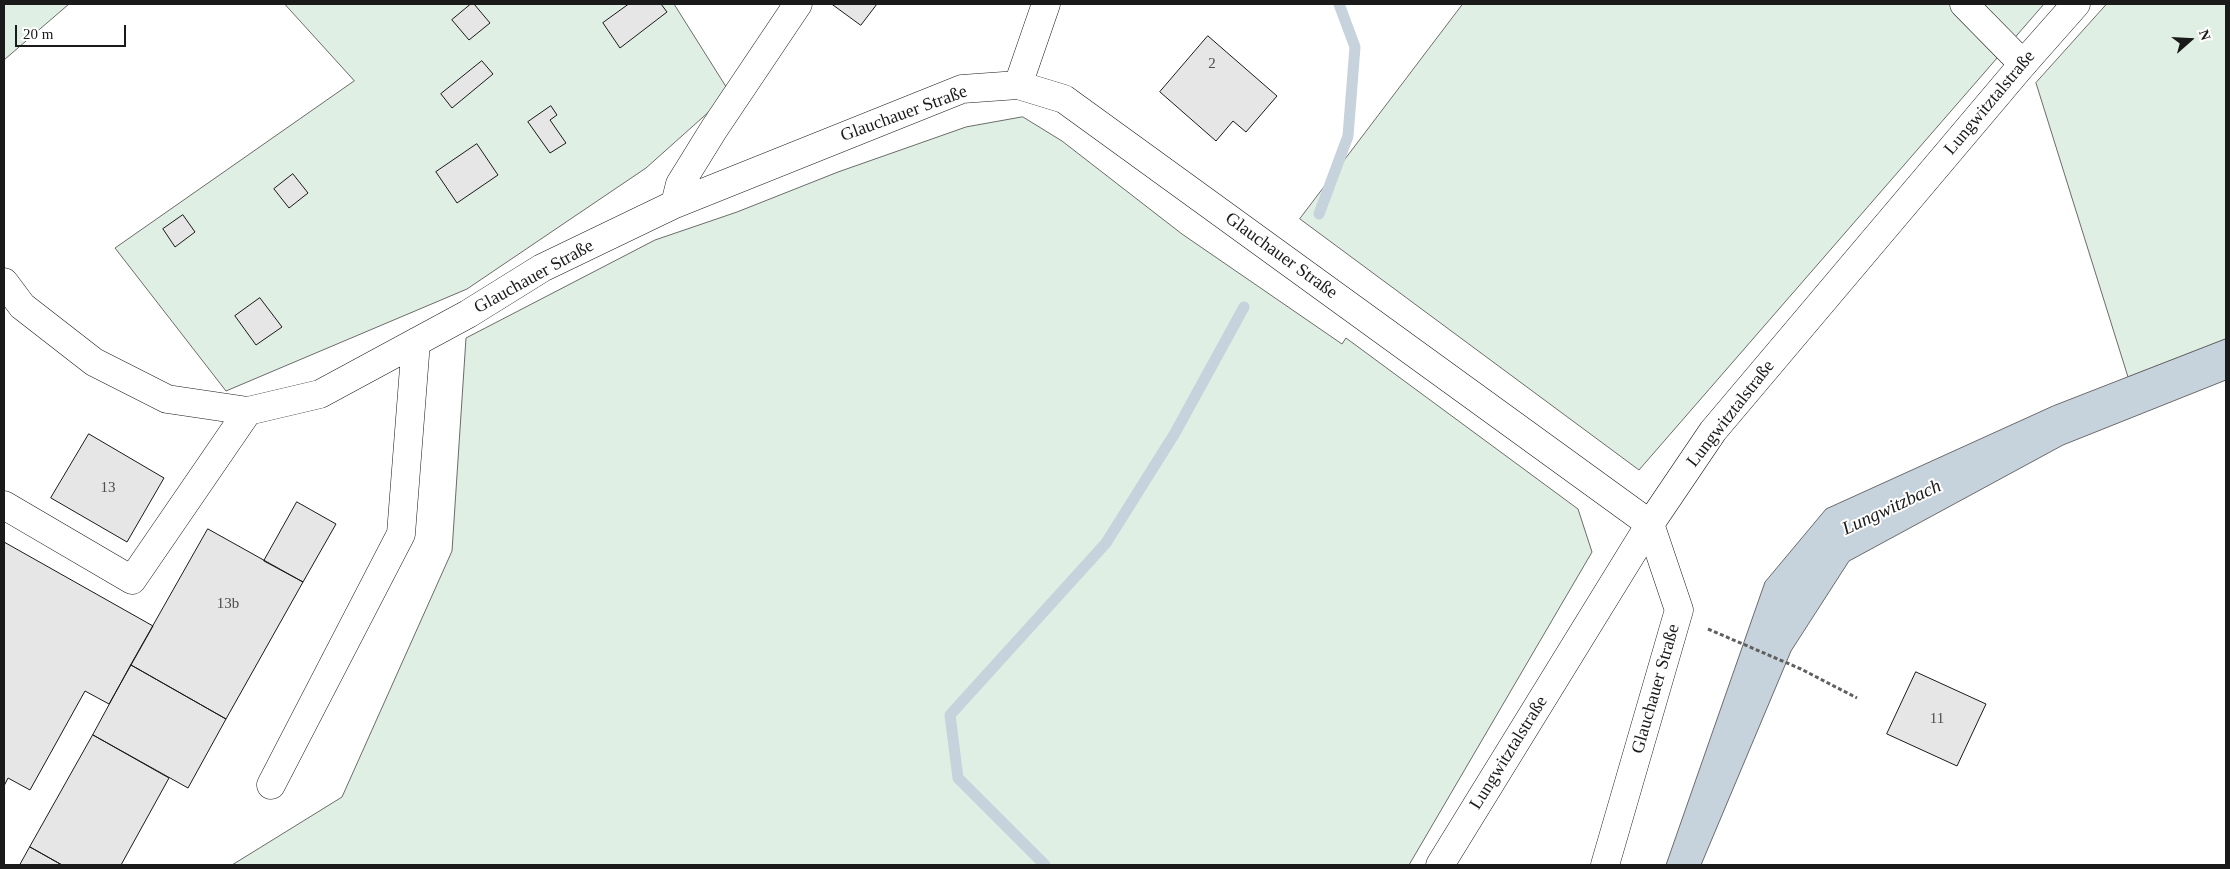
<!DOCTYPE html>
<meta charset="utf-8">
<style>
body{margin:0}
#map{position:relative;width:2230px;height:869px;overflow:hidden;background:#fff;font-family:"Times New Roman",serif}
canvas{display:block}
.frame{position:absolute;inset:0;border:5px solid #1a1a1a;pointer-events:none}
.north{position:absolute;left:2165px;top:15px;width:50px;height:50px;-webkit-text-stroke:4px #fff;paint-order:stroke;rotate:71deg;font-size:14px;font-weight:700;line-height:20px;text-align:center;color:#1a1a1a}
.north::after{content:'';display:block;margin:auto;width:18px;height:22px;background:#1a1a1a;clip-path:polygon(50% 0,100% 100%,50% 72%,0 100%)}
.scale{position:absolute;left:15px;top:25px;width:111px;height:22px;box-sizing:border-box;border:2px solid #1a1a1a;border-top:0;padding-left:6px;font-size:15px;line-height:18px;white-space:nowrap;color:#1a1a1a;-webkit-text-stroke:4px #fff;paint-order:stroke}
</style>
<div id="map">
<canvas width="2230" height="869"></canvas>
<div class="frame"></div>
<div class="north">N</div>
<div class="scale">20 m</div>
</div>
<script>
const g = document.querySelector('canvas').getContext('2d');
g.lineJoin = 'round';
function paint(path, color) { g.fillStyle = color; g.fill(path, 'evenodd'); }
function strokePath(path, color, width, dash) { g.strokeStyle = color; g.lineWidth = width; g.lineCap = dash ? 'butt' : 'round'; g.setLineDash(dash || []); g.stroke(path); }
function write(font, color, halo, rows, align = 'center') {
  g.font = font + ' "Times New Roman",serif'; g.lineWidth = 4; g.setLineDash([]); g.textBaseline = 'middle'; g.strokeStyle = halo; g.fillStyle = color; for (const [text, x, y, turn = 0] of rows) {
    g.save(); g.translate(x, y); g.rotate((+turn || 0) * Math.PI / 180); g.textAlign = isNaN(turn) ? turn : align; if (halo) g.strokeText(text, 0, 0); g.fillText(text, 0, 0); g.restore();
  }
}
const green = new Path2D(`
 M4,4h65l-65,56z
 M285,4h389l56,89 -84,75 -179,121 -241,102 -111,-143 239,-167z
 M1463,4h581l-405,466 -339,-251z
 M2107,4h119v335l-98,38 -92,-294z
 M1023,117l39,24 120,93 160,110 4,-6 232,171 14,43 -183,313h-1177l110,-68 110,-246 14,-213 189,-98 82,-28 101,-40 128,-45z`);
paint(green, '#e0efe3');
strokePath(green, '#6a6a6a', 1);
const water = new Path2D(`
 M2226,339v41l-163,65 -214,116 -58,90 -90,214h-35l99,-283 61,-73 227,-103z`);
paint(water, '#c6d2dc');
strokePath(water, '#6a6a6a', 1);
strokePath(new Path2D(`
 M1319,214l29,-78 7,-89 -16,-43
 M1045,865l-87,-87 -8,-63 156,-172 69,-110 69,-126`), '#c6d2dc', 11);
const building = new Path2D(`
 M471,4h3l16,19 -21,17 -17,-20z
 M629,4h32l6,8 -47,36 -17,-25z
 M832,4h45l-16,21z
 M1208,36l69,60 -31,36 -13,-11 -17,20 -56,-49z
 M482,61l11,13 -41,34 -11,-14z
 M551,106l6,9 -7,5 16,23 -16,10 -22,-31z
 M477,144l21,31 -41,28 -21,-31z
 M293,174l15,19 -19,15 -15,-19z
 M183,215l12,17 -20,15 -12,-18z
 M260,298l22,29 -26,18 -21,-29z
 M89,434l75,44 -37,64 -76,-44z
 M297,502l39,22 -33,58 -39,-21z
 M208,529l95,53 -77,137 -95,-54z
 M4,542l149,84 -44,78 -24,-13 -55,99 -22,-12 -4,8z
 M131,665l95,54 -38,69 -95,-53z
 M1916,672l70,32 -29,62 -70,-32z
 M93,735l76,43 -48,87h-59l-32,-18z
 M30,847l32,18h-42z`);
paint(building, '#e6e6e6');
strokePath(building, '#1a1a1a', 1);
const minor = new Path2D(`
 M1964,4l59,60
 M1018,85l28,-81
 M675,204l5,-20 34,-55 84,-125
 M4,282l18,24 72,56 73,37 81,12 72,-17 148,-80 74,-46 133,-64 287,-115 56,-4 46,14 586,425 29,86 -74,255
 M4,505l128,75 116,-169
 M271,785l130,-251 15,-192`);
const major = new Path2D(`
 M1440,865l210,-341 63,-93 310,-367 53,-60`);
strokePath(minor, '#1a1a1a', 29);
strokePath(major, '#1a1a1a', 29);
strokePath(new Path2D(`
 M1708,629l93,40 56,29`), '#5f5f5f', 3, [4, 2.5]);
strokePath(minor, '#fff', 28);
strokePath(major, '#fff', 28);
write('15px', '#4d4d4d', null, [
 ["2",1212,64],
 ["13",108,488],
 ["13b",228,604],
 ["11",1937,719]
]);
write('18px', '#1a1a1a', '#fff', [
 ["Lungwitztalstraße",1990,103,-50],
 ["Glauchauer Straße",904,114,-20],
 ["Glauchauer Straße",1281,256,36],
 ["Glauchauer Straße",534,277,-29],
 ["Lungwitztalstraße",1731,414,-52],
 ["Glauchauer Straße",1656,689,-74],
 ["Lungwitztalstraße",1509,753,-58]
]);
write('italic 19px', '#1a1a1a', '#fff', [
 ["Lungwitzbach",1892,508,-25]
]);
</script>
